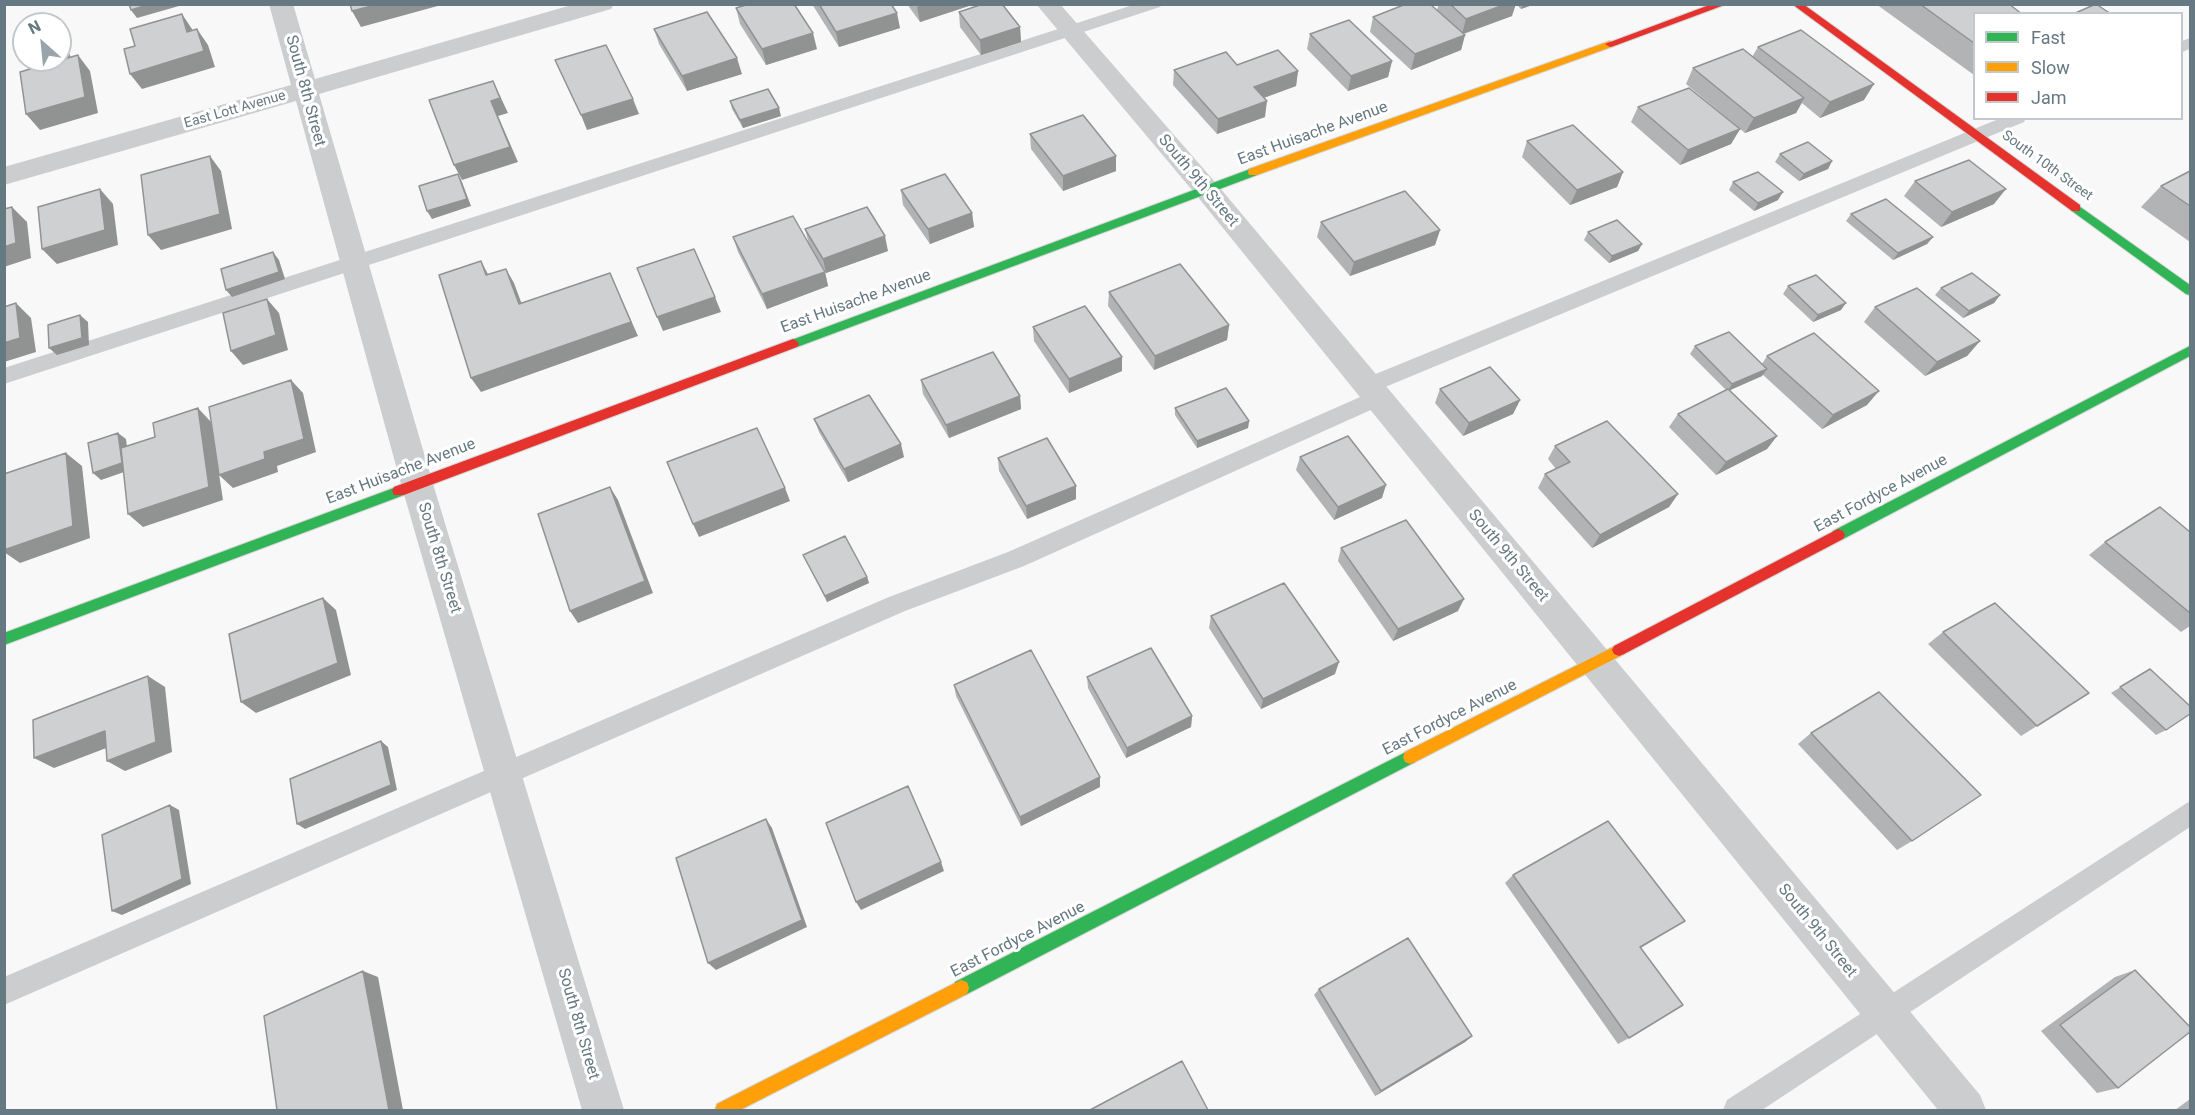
<!DOCTYPE html>
<style>
body{margin:0}
#map{position:relative;width:2195px;height:1115px;overflow:hidden;background:#f8f8f8;font-family:Roboto,sans-serif}
canvas{display:block}
.frame{position:absolute;inset:0;border:6px solid #667881;pointer-events:none}
.legend{position:absolute;left:1973px;top:12px;width:210px;height:108px;box-sizing:border-box;background:#fff;border:2px solid #c2c9cd;margin:0;padding:8px 10px;list-style:none;font-size:18px;color:#667881}
.legend li{display:flex;align-items:center;gap:12px;height:30px}
.legend b{width:30px;border:2px solid #c2c9cd}
.north{position:absolute;left:12px;top:12px;width:60px;height:60px;box-sizing:border-box;background:#fff;border:2px solid #c2c9cd;border-radius:50%;rotate:333deg;font-size:16px;font-weight:700;line-height:24px;text-align:center;color:#667881}
.north::after{content:'';display:block;margin:auto;width:21px;height:27px;background:#99a5ab;clip-path:polygon(50% 0,100% 100%,50% 72%,0 100%)}
</style>
<div id="map">
<canvas width="2195" height="1115"></canvas>
<div class="frame"></div>
<ul class="legend">
<li><b style="height:8px;background:#30b455"></b>Fast</li>
<li><b style="height:8px;background:#ff9f0a"></b>Slow</li>
<li><b style="height:8px;background:#e5322d"></b>Jam</li>
</ul>
<div class="north">N</div>
</div>
<script>
const g = document.querySelector('canvas').getContext('2d');
g.lineJoin = 'round';
function strokePath(path, color, width, dash) { g.strokeStyle = color; g.lineWidth = width; g.lineCap = dash ? 'butt' : 'round'; g.setLineDash(dash || []); g.stroke(path); }
function paint(path, color) { g.fillStyle = color; g.fill(path, 'evenodd'); }
function write(font, color, halo, rows, align = 'center') {
  g.font = font + ' Roboto,sans-serif'; g.lineWidth = 6; g.setLineDash([]); g.textBaseline = 'middle'; g.strokeStyle = halo; g.fillStyle = color; for (const [text, x, y, turn = 0] of rows) {
    g.save(); g.translate(x, y); g.rotate((+turn || 0) * Math.PI / 180); g.textAlign = isNaN(turn) ? turn : align; if (halo) g.strokeText(text, 0, 0); g.fillText(text, 0, 0); g.restore();
  }
}
const fast = new Path2D(`
 M1253,168l4,1v6l-460,172h-8l-2,-3 2,-3z
 M2076,204l114,81v10l-4,-1 -114,-83 -2,-3z
 M2190,346v10l-347,183h-10l-2,-4 2,-4z
 M399,486l5,1 2,4 -2,4 -400,150v-12z
 M1410,750l5,2 2,5 -2,5 -448,232 -6,2 -6,-2 -2,-6 2,-6z`);
const slow = new Path2D(`
 M1610,41l5,3 -1,2 -357,129h-8l-1,-3 1,-3z
 M1619,644l5,2 2,4 -2,4 -209,108 -5,2 -5,-2 -2,-5 2,-5z
 M961,980l6,2 2,6 -2,6 -227,116h-25l2,-6z`);
const jam = new Path2D(`
 M1712,4h15l-113,42 -4,1 -5,-3z
 M1792,4h11l277,201v6h-8z
 M793,339l4,2 2,3 -2,3 -393,148h-10l-2,-4 2,-4z
 M1838,529l5,2 2,4 -2,4 -219,115 -5,2 -5,-2 -2,-4 2,-4z`);
strokePath(fast, '#d4d5d6', 2);
strokePath(slow, '#d4d5d6', 2);
strokePath(jam, '#d4d5d6', 2);
paint(new Path2D(`
 M1136,4h26l-2,3 -1156,377v-16z
 M2190,38v11l-8,3v-11z
 M2001,118h25l-2,4 -646,268 6,2 3,6 -3,6 -360,162 -119,45 -901,394v-28l885,-380 119,-45 359,-158 -6,-2 -3,-6 3,-6z
 M2190,801v26l-428,283h-39l4,-10z`), '#cbcdce');
paint(new Path2D(`
 M269,4h24l22,75 260,-75h39l-3,5 -292,85 114,390 191,626h-42l-181,-626 -105,-383 -292,84v-18l287,-82z
 M1036,4h24l155,178 765,913 6,15h-48l-741,-914z`), '#cbcdce');
paint(fast, '#30b455');
paint(slow, '#ff9f0a');
paint(jam, '#e5322d');
paint(new Path2D(`
 M812,4h79l9,24 -61,19z
 M907,4h68l-55,18z
 M1439,4h67l6,12 -48,18 1,1 -4,15 -50,20 -41,-38 3,-15 64,-7z
 M1516,4h19l-14,5z
 M1876,4h133l-35,10v61z
 M736,8l81,41 -51,16 -26,-41z
 M959,12l61,15 1,15 -40,13 -21,-28z
 M654,29l88,45 -55,17 -28,-47z
 M1310,34l82,27 -4,16 -40,14 -41,-42z
 M1758,47l106,53 -44,18 -18,-15 -6,10 -51,20 -59,-49 7,-16 59,-11z
 M1237,65l61,6 -2,15 -32,12 1,19 -48,17 -44,-49 1,-15z
 M730,101l51,15 -38,12 -11,-19z
 M1638,107l102,22 -9,15 -51,21 -49,-43z
 M1030,134l86,37 -53,20 -32,-42z
 M1527,141l96,31 -6,15 -47,18 -48,-48z
 M1780,154l52,7 -4,8 -29,12 -24,-19z
 M2190,171v71l-49,-35 20,-21z
 M1915,181l79,23 -53,23 -37,-31z
 M1733,182l45,18 -24,11 -25,-21z
 M901,190l71,23 2,14 -44,17 -27,-39z
 M1851,214l82,23 -6,7 -34,16 -47,-39z
 M1321,222l119,8 -5,15 -85,31 -33,-39z
 M805,229l83,22 -62,22 -17,-29z
 M1588,232l54,12 -4,7 -29,12 -25,-23z
 M733,237l92,35 3,14 -61,23 -29,-57z
 M1788,286l53,24 -28,12 -30,-28z
 M1941,288l59,7 -6,8 -31,15 -28,-23z
 M1109,292l120,33 -2,15 -73,30 -46,-64z
 M1875,307l105,34 -13,15 -42,20 -61,-54z
 M1033,327l89,44 -53,22 -35,-52z
 M1695,346l67,18 5,-8 100,49 -45,24 -60,-55v2l-32,14 47,46 -10,13 -51,26 -47,-48 9,-13 48,-24 -36,-36z
 M921,380l99,16 1,13 -72,29 -26,-44z
 M1440,389l80,11 -7,14 -50,22 -28,-33z
 M1175,408l74,13 -1,7 -51,20 -22,-33z
 M814,419l90,38 -56,25 -29,-50z
 M1555,446l123,48 -9,13 -77,41 -54,-60 7,-14 11,-5 -8,-10z
 M1300,457l82,41 -48,22 -38,-50z
 M998,458l78,41 -49,20 -28,-48z
 M2190,532v94l-9,6 -92,-77 16,-13z
 M1341,548l117,63 -65,30 -55,-80z
 M803,555l64,22 2,6 -42,19z
 M1211,616l124,58 -74,35 -52,-81z
 M1943,632l146,61 -68,43 -93,-92z
 M2150,669l16,61 -10,5 -45,-42z
 M1087,677l105,39 -1,11 -65,31 -38,-70z
 M954,685l146,92v10l-79,39 -65,-130z
 M1811,733l101,108 -15,9 -99,-106z
 M1513,875l172,46 -44,27 -12,90 -11,6 -113,-161z
 M2135,970l-17,118 -21,5 -56,-62 74,-54z
 M1319,989l153,47 -7,6 -90,54 -61,-101z
 M2190,1099v11h-15z`), '#b2b3b4');
paint(new Path2D(`
 M150,4h29v2l-42,12 -6,-8z
 M379,4h66l-84,23 -9,-16z
 M924,4h51l-55,18 -3,-15z
 M1506,4h10l-4,12 -50,18 4,-15z
 M1523,4h12l-14,5z
 M897,13l3,15 -61,19 -3,-15z
 M182,14l10,15 5,19 -10,-16z
 M1020,27l1,15 -40,13 -1,-15z
 M197,29l11,16 7,22 -73,22 -12,-15z
 M813,33l4,16 -51,16 -4,-16z
 M1465,35l-4,15 -50,20 4,-16z
 M64,47l6,8 3,17 -36,10z
 M78,55l12,16 8,42 -58,17 -14,-16z
 M737,58l5,16 -55,17 -5,-15z
 M1392,61l-4,16 -40,14 3,-15z
 M1298,71l-2,15 -44,16 2,-15z
 M493,81l15,32 -10,3 20,46 -56,18 -8,-15 37,-64z
 M1874,84l-10,16 -44,18 10,-16z
 M1804,98l-8,15 -51,20 9,-15z
 M633,99l6,15 -52,16 -6,-15z
 M1267,101l-2,16 -48,17 1,-15z
 M779,108l2,8 -38,12 -3,-8z
 M1740,129l-9,15 -51,21 8,-15z
 M210,156l11,15 11,58 -71,21 -13,-15z
 M1116,156v15l-53,20v-15z
 M1832,161l-4,8 -29,12 5,-7z
 M1623,172l-6,15 -47,18 7,-15z
 M458,174l4,8 9,24 -39,13 -5,-8z
 M100,189l13,15 5,41 -61,19 -15,-15z
 M2006,189l-12,15 -53,23 11,-15z
 M1783,192l-5,8 -24,11 4,-8z
 M12,207l15,15 4,36 -27,9v-20z
 M972,213l2,14 -44,17 -2,-15z
 M1440,230l-5,15 -85,31 4,-14z
 M885,236l3,15 -62,22 -3,-14z
 M1933,237l-6,7 -34,16 5,-7z
 M1642,244l-4,7 -29,12 3,-7z
 M273,252l6,8 6,19 -53,18 -6,-7z
 M481,261l8,15 -3,-1z
 M506,269l8,14 13,35 -8,-14z
 M825,272l3,14 -61,23 -5,-15z
 M610,273l28,63 -157,56 -10,-14z
 M2000,295l-6,8 -31,15 6,-7z
 M715,297l6,15 -58,19 -6,-14z
 M267,299l12,14 9,37 -45,15 -12,-14z
 M16,303l15,15 5,34 -32,10v-19z
 M1846,303l-5,7 -28,12 5,-7z
 M80,315l8,7 1,23 -32,10 -8,-7z
 M1229,325l-2,15 -73,30 1,-14z
 M1980,341l-13,15 -42,20 12,-14z
 M1122,357v14l-53,22v-14z
 M1767,369l-5,7 -34,15 4,-7z
 M291,380l12,13 13,59 -39,14 1,6 -45,16 -14,-13 45,-23z
 M1879,391l-12,14 -45,24 11,-14z
 M1020,396l1,13 -72,29 -3,-13z
 M1520,400l-7,14 -50,22 6,-13z
 M198,408l13,14 12,78 -80,27 -15,-13z
 M1249,421l-1,7 -51,20v-7z
 M118,433l8,6 4,31 -29,10 -8,-7z
 M1777,436l-10,13 -51,26 10,-13z
 M901,444l3,13 -56,25 -4,-13z
 M66,453l16,13 8,72 -70,25 -16,-11v-2z
 M1386,485l-4,13 -48,22 4,-13z
 M1076,486v13l-49,20 -1,-13z
 M610,487l8,13 35,93 -75,30 -8,-12z
 M785,488l5,13 -91,36 -6,-13z
 M1678,494l-9,13 -77,41 8,-13z
 M867,577l2,6 -42,19 -2,-6z
 M323,598l13,12 15,65 -95,38 -15,-11z
 M1464,599l-6,12 -65,30 5,-12z
 M1339,662l-4,12 -74,35 2,-10z
 M148,676l17,11 7,65 -47,19 -18,-10z
 M1192,716l-1,11 -65,31 1,-10z
 M105,731l17,11 -68,26 -20,-10z
 M381,741l7,6 9,43 -92,39 -8,-5z
 M1100,777v10l-79,39 -1,-9z
 M170,805l9,5 12,74 -69,31 -10,-4z
 M766,819l6,9 35,99 -91,43 -8,-7z
 M941,862l3,9 -83,39 -5,-8z
 M363,971l15,6 25,133h-14z
 M1472,1036l-7,6 -90,54 6,-5z`), '#919292');
const building = new Path2D(`
 M129,4h21l-19,6z
 M350,4h29l-27,7z
 M749,4h45l19,29 -51,16 -26,-41z
 M819,4h72l6,9 -61,19z
 M983,4h19l18,23 -40,13 -21,-28z
 M1406,4h24l35,31 -50,19 -42,-37z
 M1450,4h56l-40,15z
 M1920,4h89l13,10h-48v29z
 M2096,4l15,10h-38z
 M707,12l30,46 -55,18 -28,-47z
 M182,14l5,18 10,-3 7,22 -74,23 -6,-25 11,-3 -5,-17z
 M1349,20l43,41 -41,15 -41,-42z
 M1801,30l73,54 -44,18 -72,-55z
 M606,45l27,54 -52,16 -26,-55z
 M64,47l2,12 -37,10 -1,-9h32v-12z
 M1743,49l61,49 -50,20 -61,-50z
 M1278,50l20,21 -44,16 13,14 -49,18 -44,-49 52,-18 11,13z
 M78,55l7,42 -59,17 -6,-42z
 M493,81l7,17 -9,3 19,46 -56,18 -25,-65z
 M1689,88l51,41 -52,21 -50,-43z
 M768,89l11,19 -39,12 -10,-19z
 M1083,115l33,41 -53,20 -33,-42z
 M1573,125l50,47 -46,18 -50,-49z
 M1808,142l24,19 -28,13 -24,-20z
 M210,156l10,58 -72,21 -7,-60z
 M1969,160l37,29 -54,23 -37,-31z
 M2190,171v35l-29,-20z
 M1758,172l25,20 -25,11 -25,-21z
 M458,174l9,25 -40,12 -8,-25z
 M945,174l27,39 -44,16 -27,-39z
 M100,189l5,41 -63,19 -4,-42z
 M1405,191l35,39 -86,32 -33,-40z
 M1886,199l47,38 -35,16 -47,-39z
 M12,207l4,36 -12,4v-38z
 M867,207l18,29 -62,23 -18,-30z
 M793,216l32,56 -63,22 -29,-57z
 M1617,220l25,24 -30,12 -24,-24z
 M694,249l21,48 -58,20 -20,-49z
 M273,252l6,20 -53,18 -5,-21z
 M481,261l5,14 20,-6 13,35 91,-31 21,49 -160,56 -32,-103z
 M1180,264l49,61 -74,31 -46,-64z
 M1972,273l28,22 -31,16 -28,-23z
 M1816,275l30,28 -28,12 -30,-29z
 M1917,288l63,53 -43,21 -62,-55z
 M267,299l9,36 -45,16 -8,-38z
 M16,303l4,35 -16,5v-36z
 M1085,306l37,51 -53,22 -36,-52z
 M80,315l2,23 -33,10 -1,-23z
 M1729,332l38,37 -35,15 -37,-38z
 M1814,333l65,58 -46,24 -66,-59z
 M993,352l27,44 -74,29 -25,-45z
 M1490,367l30,33 -51,23 -29,-34z
 M291,380l13,59 -40,13 1,7 -46,16 -10,-68z
 M1226,388l23,33 -52,20 -22,-33z
 M1728,389l49,47 -51,26 -48,-48z
 M869,395l32,49 -57,25 -30,-50z
 M198,408l11,79 -81,27 -7,-66 34,-11 -2,-14z
 M1607,421l71,73 -78,41 -55,-61 25,-12 -15,-16z
 M757,428l28,60 -92,36 -26,-62z
 M118,433l4,30 -29,10 -5,-30z
 M1348,436l38,49 -48,22 -38,-50z
 M1047,438l29,48 -50,20 -28,-48z
 M66,453l7,73 -69,24v-76z
 M610,487l35,94 -75,30 -32,-97z
 M2160,507l30,25v81l-85,-71z
 M1406,520l58,79 -66,30 -57,-81z
 M845,536l22,41 -42,19 -22,-41z
 M1284,583l55,79 -76,37 -52,-83z
 M323,598l15,65 -97,39 -12,-68z
 M1995,603l94,90 -52,33 -94,-94z
 M1151,648l41,68 -65,32 -40,-71z
 M1031,650l69,127 -80,40 -66,-132z
 M2150,669l40,37v8l-24,16 -46,-43z
 M148,676l8,66 -49,19 -2,-30 -71,27 -1,-38z
 M1879,692l102,103 -69,46 -101,-108z
 M381,741l10,44 -94,39 -7,-45z
 M908,786l33,76 -85,40 -30,-79z
 M170,805l12,74 -70,32 -10,-76z
 M766,819l36,101 -94,43 -32,-105z
 M1608,821l77,100 -45,26 43,58 -54,33 -116,-163z
 M1408,938l64,98 -91,55 -62,-102z
 M2135,970l55,57v5l-72,56 -58,-63z
 M363,971l26,139h-112l-13,-94z
 M1182,1061l26,49h-118z`);
paint(building, '#cfd0d1');
strokePath(building, '#919292', 1.5);
write('14px', '#667881', '#fff', [
 ["East Lott Avenue",235,110,-16],
 ["South 10th Street",2047,166,36]
]);
write('16px', '#667881', '#fff', [
 ["South 8th Street",305,91,75],
 ["East Huisache Avenue",1313,134,-20],
 ["South 9th Street",1198,181,50],
 ["East Huisache Avenue",856,302,-20],
 ["East Huisache Avenue",401,472,-21],
 ["East Fordyce Avenue",1881,494,-28],
 ["South 9th Street",1508,556,50],
 ["South 8th Street",439,558,73],
 ["East Fordyce Avenue",1450,718,-27],
 ["South 9th Street",1817,931,51],
 ["East Fordyce Avenue",1018,940,-27],
 ["South 8th Street",578,1024,74]
]);
</script>
